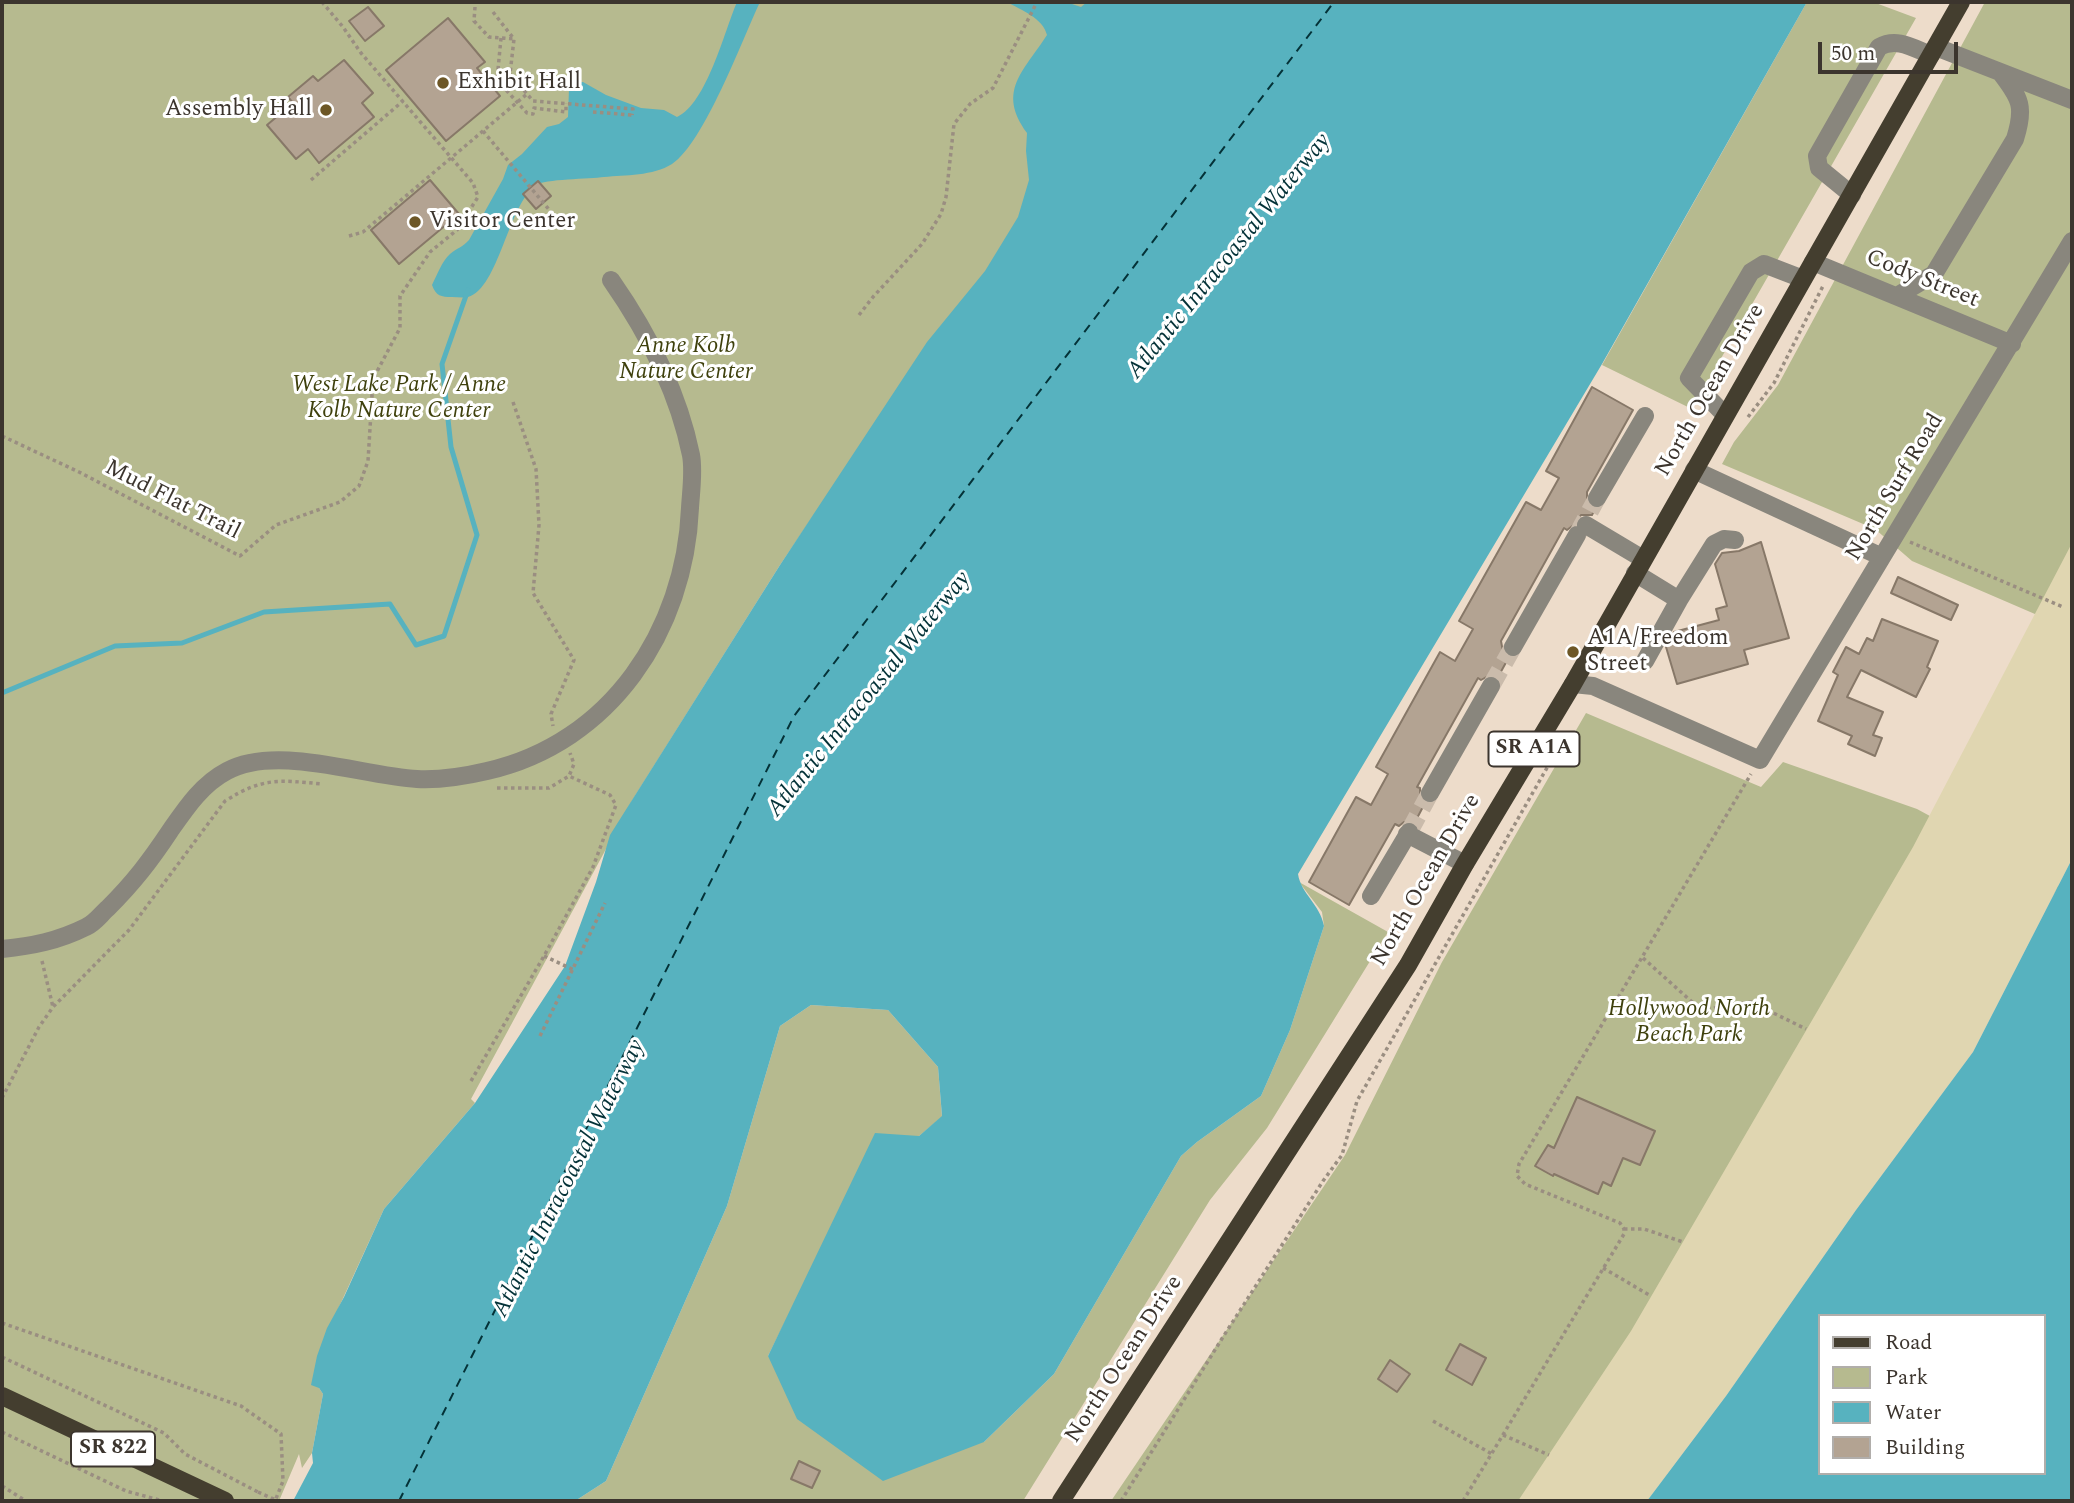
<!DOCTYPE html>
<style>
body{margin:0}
#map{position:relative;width:2074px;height:1503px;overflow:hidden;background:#eddcca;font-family:Spectral,serif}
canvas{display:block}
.frame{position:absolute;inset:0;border:4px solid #3c352e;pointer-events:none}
.legend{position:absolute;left:1818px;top:1314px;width:228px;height:161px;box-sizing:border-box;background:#fff;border:2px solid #b1aeab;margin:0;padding:9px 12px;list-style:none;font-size:21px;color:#3c352e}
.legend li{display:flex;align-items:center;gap:14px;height:35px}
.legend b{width:35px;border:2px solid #b1aeab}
.scale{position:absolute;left:1818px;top:42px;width:140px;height:32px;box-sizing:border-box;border:4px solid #3c352e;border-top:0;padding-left:9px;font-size:21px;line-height:24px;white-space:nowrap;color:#3c352e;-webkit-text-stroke:5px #fff;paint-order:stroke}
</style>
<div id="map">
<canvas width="2074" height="1503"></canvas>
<div class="frame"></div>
<ul class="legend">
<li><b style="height:9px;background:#443e2f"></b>Road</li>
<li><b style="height:19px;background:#b6ba8f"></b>Park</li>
<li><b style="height:19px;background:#57b2bf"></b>Water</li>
<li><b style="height:19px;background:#b3a392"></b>Building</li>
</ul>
<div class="scale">50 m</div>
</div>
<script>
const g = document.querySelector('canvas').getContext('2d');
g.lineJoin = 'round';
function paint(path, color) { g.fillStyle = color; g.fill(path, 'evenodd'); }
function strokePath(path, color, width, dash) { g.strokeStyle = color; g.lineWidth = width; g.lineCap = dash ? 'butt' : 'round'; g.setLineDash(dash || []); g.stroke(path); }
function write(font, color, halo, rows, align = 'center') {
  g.font = font + ' Spectral,serif'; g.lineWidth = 6; g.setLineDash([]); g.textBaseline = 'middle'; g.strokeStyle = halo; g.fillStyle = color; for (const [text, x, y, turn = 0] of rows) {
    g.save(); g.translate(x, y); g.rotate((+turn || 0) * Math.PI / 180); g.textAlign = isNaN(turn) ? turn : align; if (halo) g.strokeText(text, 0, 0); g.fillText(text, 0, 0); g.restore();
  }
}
paint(new Path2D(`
 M2,2h1191l-382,517 -31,46 -147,234 -162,300 4,4 -91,106 -45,98 -20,81 4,6 -11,59 -10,15 -3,-14 -20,47h-277z
 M1807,2h66l43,16 -224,391 -90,-44z
 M1985,2h87v628l-160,-69 -37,-32 -153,-65 12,-22 44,-57z
 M1586,713l175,74 22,-25 134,47 142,77 -412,615h-536l234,-346 97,-193z
 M1299,882l89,50 -121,196 -57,72 -187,301h-448l31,-20 121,-275 53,-180 31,-21 77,5 50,57 4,50 -23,19 -120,158 -31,62 216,86 70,-68 127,-218 16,-14 64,-46 29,-66 34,-104 -2,-14z`), '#b6ba8f');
paint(new Path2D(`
 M2072,543v316l-99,193 -117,158 -130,186 -79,105h-129l113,-170 282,-484z`), '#e0d6b1');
paint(new Path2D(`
 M737,2h23c-18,38 -56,141 -88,162 -19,12 -47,11 -68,13 -14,2 -60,2 -68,8 -28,20 -37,103 -68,112 -5,1 -11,0 -16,0 -11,0 -16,-1 -20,-12 5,-10 10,-24 18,-31 7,-6 13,-7 19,-14l34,-61 5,-14 14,-11 25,-27 12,-3 9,-7 1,-28 5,-6 9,-1 23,13 35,13 23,2 13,7c30,-14 47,-85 60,-115z
 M1007,2h59l15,5 6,-5h720l-205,362 -304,510c3,20 22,30 26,52l-34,104 -29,66 -64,46 -16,14 -127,218 -70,68 -101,39 -86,-62 -29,-63 107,-223 44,3 23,-20 -4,-49 -50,-57 -77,-5 -31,21 -53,180 -121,275 -31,20h-282l20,-38 -1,-10 11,-59 -4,-6 -8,-3 6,-29 10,-28 17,-31 40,-88 91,-106 90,-137 31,-84 14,-47 170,-270 147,-223 58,-71 33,-54 11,-37 -3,-29 1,-18c-31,-42 -3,-62 20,-98 -4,-17 -26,-25 -40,-33z
 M2072,859v642h-425l79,-105 130,-186 117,-158zM1820,1316h224v157h-224z`), '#57b2bf');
strokePath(new Path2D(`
 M2,693l113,-47 67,-3 82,-31 126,-8 26,41 28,-9 33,-101 -26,-88 -9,-83 26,-74`), '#57b2bf', 5);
strokePath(new Path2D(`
 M399,1501l395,-785 540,-714`), '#043238', 2, [9, 7]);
const building = new Path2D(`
 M368,7l16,19 -19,15 -16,-20z
 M448,18l37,44 -8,6 23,28 -54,45 -60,-71z
 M344,60l29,33 -11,10 12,14 -55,46 -11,-14 -12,10 -29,-34 26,-22 -5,-6 25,-21 5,5z
 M430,180l29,34 -60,50 -28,-34z
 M538,181l13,15 -15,13 -13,-15z
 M1592,387l41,23 -46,82v11l8,6 -3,6h-11l-6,9 -8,6 -3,-2 -63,113 2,11 6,5 -11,20 -8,-2 -9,5 -3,-2 -61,109 3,1v10l5,5 -10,19h-11l-5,4 -4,-2 -46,81 -40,-23 47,-85 15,8 17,-31 -12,-7 64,-115 15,9 18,-32 -14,-8 67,-119 15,8 18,-32 -13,-7z
 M1761,542l28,96 -45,12 4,14 -71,20 -11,-37 8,-15 45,-12 -3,-11 11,-3 -12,-42 7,-11 17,-2z
 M1898,577l60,28 -7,15 -60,-27z
 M1882,619l56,22 -11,26 3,2 -14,28 -55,-27 -14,27 36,15 -10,23 9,3 -7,18 -27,-12 4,-8 -34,-15 20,-46 -5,-3 13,-25 13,7 8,-16 6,3z
 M1577,1097l78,34 -15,34 -17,-7 -12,28 -8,-4 -5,12 -44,-20 -1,2 -18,-10 13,-21 6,3z
 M1460,1344l26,14 -14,27 -26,-15z
 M1390,1360l20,14 -13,18 -19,-13z
 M799,1461l21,10 -8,17 -21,-9z`);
paint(building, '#b3a392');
strokePath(building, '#877868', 2);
strokePath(new Path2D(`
 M1577,535l20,-37
 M1491,686l22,-39
 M1409,832l21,-39`), '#cabbab', 18, [18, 9]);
strokePath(new Path2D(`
 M475,7l-1,14 15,16 25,2
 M493,12l21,27 -4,35 23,27 100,8 -1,6
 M501,38l-4,42 30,33 6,1 1,-6 32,4v-9
 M593,112l39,3
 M483,131l79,94
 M311,180l92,-79
 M349,236l14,-4 164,-138
 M859,315l14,-18 49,-53 19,-30 5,-17 8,-73 16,-20 23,-16 44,-86
 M513,402l23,67 3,56 -6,68 41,67 -23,54 2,12
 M1748,417l26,-34 50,-99
 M2,436l77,36 161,84 36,-31 64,-23 19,-16 9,-25 5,-82 27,-51v-32l30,-44 27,-22 21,-33 -5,-14 -112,-130 -18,-26 -21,-25
 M1910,542l153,65
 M497,788h52l20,-12
 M544,956l30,14
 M1643,958l58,52 50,-8 55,27
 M42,961l11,46
 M540,1036l65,-133
 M471,1081l73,-125 49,-89 23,-62 -6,-10 -41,-19 5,-12 -4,-11
 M2,1098l37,-71 14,-20 76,-77 96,-129c38,-24 55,-21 97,-17
 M1624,1229h20l39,13
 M1603,1268l48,28
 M2,1323l239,83 40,28 2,47 -8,20
 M2,1357l162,76 21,21 73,38
 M1433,1421l59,33
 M2,1432l124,59 37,10
 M1503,1435l46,20
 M2,1486l24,15
 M1121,1501l102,-164 100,-156 19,-26 15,-54 203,-356
 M1463,1501l161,-267v-5l-4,-6 -95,-39 -8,-8 2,-12 232,-390`), '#9a8e81', 3.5, [3.5, 3.5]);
strokePath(new Path2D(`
 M1936,47l136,53
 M1852,195l-33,-27 -2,-12 62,-109c18,-10 34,1 52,8
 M1813,262l199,82
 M1897,296l37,-22 81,-135c10,-32 6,-40 -15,-67
 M1725,415l-36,-37 62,-106 13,-8 39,15
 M1694,470l188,87
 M1597,498l48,-82
 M1586,525l57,34
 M1635,573l44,27 35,-56 10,-5 11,1
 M1513,647l64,-112
 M1645,661l34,-61
 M1573,684l20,2 167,74 312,-519
 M1430,793l61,-107
 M1407,834l58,30
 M1371,896l38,-64
 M2,949c30,-3 56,-8 84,-22 9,-4 15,-13 22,-19 26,-26 42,-47 62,-77 16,-23 32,-47 57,-60 50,-27 135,5 190,8 22,1 49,-3 70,-8 124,-28 198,-141 203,-263 1,-17 4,-37 1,-53 -13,-64 -43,-122 -80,-175`), '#89867d', 18);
strokePath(new Path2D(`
 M2,1396l223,105
 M1061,1501l347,-536 57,-101 108,-180 388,-682`), '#443e2f', 18);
strokePath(new Path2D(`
 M258,1492l20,9`), '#9a8e81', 3.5, [3.5, 3.5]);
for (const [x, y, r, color] of [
 [443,83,7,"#6d5726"],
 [326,110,7,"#6d5726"],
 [415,222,7,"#6d5726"],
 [1573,652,7,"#6d5726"]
]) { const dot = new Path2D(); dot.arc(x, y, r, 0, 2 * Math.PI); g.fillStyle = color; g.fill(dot); strokePath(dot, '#fff', 2.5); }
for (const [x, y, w] of [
 [1534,749,91],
 [113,1449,84]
]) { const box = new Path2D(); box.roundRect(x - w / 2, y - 17.5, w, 35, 5); g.fillStyle = '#fff'; g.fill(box); strokePath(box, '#3c352e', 2); }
write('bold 21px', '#3c352e', null, [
 ["SR A1A",1534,749],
 ["SR 822",113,1449]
]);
write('23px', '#3c352e', '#fff', [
 ["Exhibit Hall",457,83],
 ["Assembly Hall",312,110,"right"],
 ["Visitor Center",429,222],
 ["A1A/Freedom",1587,639],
 ["Street",1587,665]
], 'left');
write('23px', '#3c352e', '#fff', [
 ["Cody Street",1922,280,22],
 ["North Ocean Drive",1711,391,-60],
 ["North Surf Road",1896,488,-59],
 ["Mud Flat Trail",172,501,27],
 ["North Ocean Drive",1427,881,-60],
 ["North Ocean Drive",1125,1360,-57]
]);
write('italic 23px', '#3f410d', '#fff', [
 ["Anne Kolb",686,347],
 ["Nature Center",686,373],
 ["West Lake Park / Anne",399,386],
 ["Kolb Nature Center",399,412],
 ["Hollywood North",1689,1010],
 ["Beach Park",1689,1036]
]);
write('italic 24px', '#043238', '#fff', [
 ["Atlantic Intracoastal Waterway",1230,257,-51],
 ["Atlantic Intracoastal Waterway",870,695,-51],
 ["Atlantic Intracoastal Waterway",570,1179,-63]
]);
</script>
